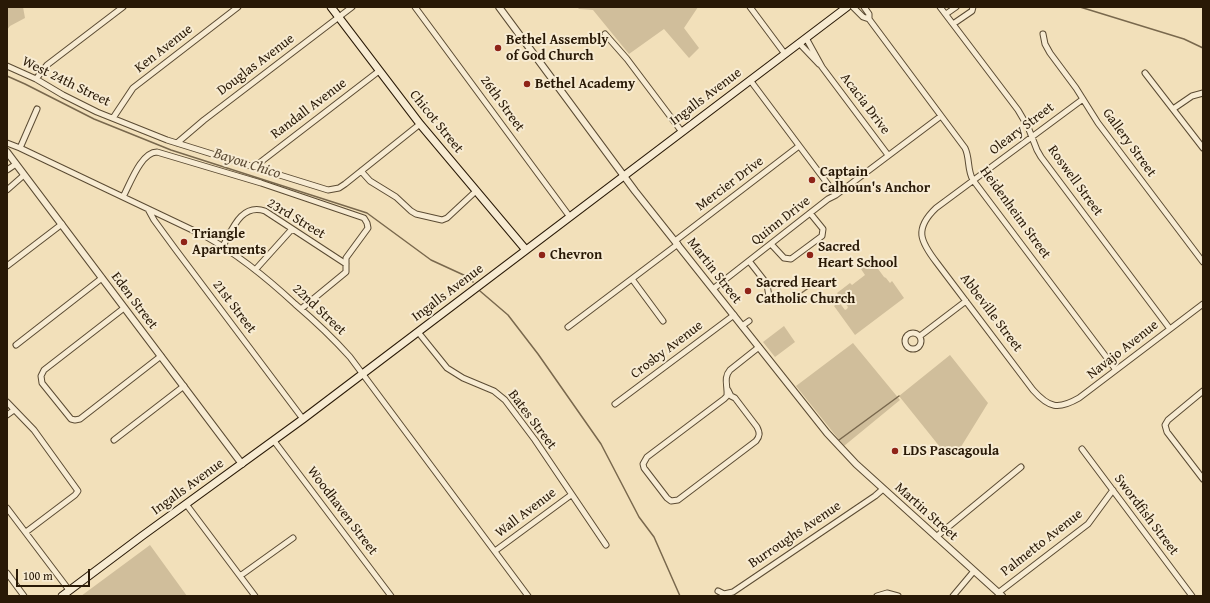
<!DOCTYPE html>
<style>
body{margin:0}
#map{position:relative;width:1210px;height:603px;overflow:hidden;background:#f2e0ba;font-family:"Gentium Book Plus",serif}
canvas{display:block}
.frame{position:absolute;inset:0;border:8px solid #291906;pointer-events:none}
.scale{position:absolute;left:16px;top:569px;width:74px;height:18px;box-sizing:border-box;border:2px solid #291906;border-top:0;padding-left:5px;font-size:12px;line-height:14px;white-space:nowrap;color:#291906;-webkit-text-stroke:3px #f7ebd2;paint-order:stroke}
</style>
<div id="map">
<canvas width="1210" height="603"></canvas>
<div class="frame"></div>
<div class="scale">100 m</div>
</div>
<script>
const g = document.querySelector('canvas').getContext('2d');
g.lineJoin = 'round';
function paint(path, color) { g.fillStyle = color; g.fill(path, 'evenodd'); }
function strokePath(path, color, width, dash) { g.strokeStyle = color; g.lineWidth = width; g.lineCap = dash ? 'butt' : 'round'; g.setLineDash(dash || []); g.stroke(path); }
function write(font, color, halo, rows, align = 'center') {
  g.font = font + ' "Gentium Book Plus",serif'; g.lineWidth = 4; g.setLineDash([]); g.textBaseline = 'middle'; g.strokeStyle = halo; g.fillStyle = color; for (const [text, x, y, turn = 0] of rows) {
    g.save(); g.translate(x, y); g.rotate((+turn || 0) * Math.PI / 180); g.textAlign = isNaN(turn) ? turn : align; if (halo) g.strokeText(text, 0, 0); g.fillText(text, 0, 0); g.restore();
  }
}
paint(new Path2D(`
 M7,7h16l2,11 -15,8 -3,4z
 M577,7h121l-14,21 15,20 -10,10 -25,-29 -35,25 -36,-44 -14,-1z
 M873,262l11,15 2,1 4,5 2,-2 12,17 -49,37 -21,-29 5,-4 6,8 2,-1 1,-2 -11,-14 13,-10 2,2 13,-10 -4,-6 6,-6z
 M784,326l11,16 -20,15 -12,-15z
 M853,343l47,57 -56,46 -48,-60z
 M950,355l38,48 -29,47 -11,7 -49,-61z
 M150,545l37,51h-106z`), '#d0be9b');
strokePath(new Path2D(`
 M1080,7l104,32 19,9
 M7,76l18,8 69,35 77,31 196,63 64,47 37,17 5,5
 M480,291l28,24 30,39 63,90 38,73 15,20 26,59
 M800,294l20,-14
 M839,440l60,-44`), '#79684d', 1.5);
const minor = new Path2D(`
 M415,7l155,210
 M750,7l35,47
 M853,7l10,10 6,2
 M864,7l5,7v5l96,129c5,10 2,22 8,32l143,190
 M940,7l78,103 10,17 9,23 4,7 129,172
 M946,14l10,-7
 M953,24l19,-13 1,-4
 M605,34l22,25 55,73
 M1043,34l2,10 5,9 26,35 22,35 105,139
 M806,38l16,29 66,88
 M799,43l20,21
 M7,66l29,13 27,16 34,17 70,28 161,50 11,-2 6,-4 75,-60
 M1145,73l58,75
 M36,79l11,-14 76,-58
 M750,80l86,115
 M1083,99l-147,109c-22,21 -16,33 1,55l96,127c16,18 25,20 46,8l124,-94
 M1173,109l19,-13 11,-3
 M113,118l20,-30 105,-81
 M7,143l13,5 185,88c34,19 62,42 90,68 20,17 38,34 55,53l178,239
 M177,143l27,-23 148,-113
 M20,148l17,-39
 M255,167l3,-3 121,-93
 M7,170l9,-6
 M361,171l9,10 26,16 15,14 5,3 26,6 5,-2 29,-27
 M7,190l17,-15
 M123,197c7,-13 18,-45 34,-45l104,31 103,35 3,5 1,5 -22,30v14l-45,37
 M148,209l6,11 22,30 127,169
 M675,241l124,-95
 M771,244l13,14 7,1 31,-23 1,-7 -13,-16
 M223,246c9,-16 18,-43 42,-35l81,53
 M749,261l18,23 2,13
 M7,266l55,-42
 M256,269l36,-40
 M632,279l31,42
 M713,289l115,-90 8,-4 105,-79
 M124,308l-80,62 -3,6 1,7 29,36 4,1 5,-1 81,-63
 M742,326l7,-5
 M568,327l110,-83
 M418,332l29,36 16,10 31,13 11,9 30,40 71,105
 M905 341a8 8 0 1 1 16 0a8 8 0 1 1-16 0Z
 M920,336l46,-35
 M16,345l86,-67
 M728,390l3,6 4,2 22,29c3,6 3,9 -1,14l-78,59 -7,1 -4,-3 -23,-30 -1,-4 4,-7 77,-58 3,-3c1,-10 -4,-18 3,-26l29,-23
 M1203,391l-35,29 -3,5 2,7 36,47
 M7,402l27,28 44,61 -3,4 -49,37
 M615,404l119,-89
 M7,415l7,-5
 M114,440l70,-54
 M274,441l117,155
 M1082,449l110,147
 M186,504l69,92
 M7,508l62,82
 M936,537l85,-70
 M495,551l76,-56
 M7,573l17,23
 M240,576l53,-38
 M718,591l6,3 9,-2 142,-96 8,-7
 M998,593l90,-69 25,-34
 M877,596l10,-3 11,3
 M953,596l21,-25`);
const tertiary = new Path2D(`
 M499,7l136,184 192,242 29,31 146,132
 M7,152l235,312`);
const secondary = new Path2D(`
 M331,7l89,117 106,126
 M62,596l80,-60 161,-117 544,-412`);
strokePath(minor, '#5b4b33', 7);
strokePath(tertiary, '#5b4b33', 8);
strokePath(secondary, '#291906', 9);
strokePath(minor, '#f7ebd2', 5);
strokePath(tertiary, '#f7ebd2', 6);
strokePath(secondary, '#f7ebd2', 7);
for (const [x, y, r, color] of [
 [498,48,4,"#8f2418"],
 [527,84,4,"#8f2418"],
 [812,180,4,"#8f2418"],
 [184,242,4,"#8f2418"],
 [542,255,4,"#8f2418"],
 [810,255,4,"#8f2418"],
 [748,291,4,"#8f2418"],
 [895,451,4,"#8f2418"]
]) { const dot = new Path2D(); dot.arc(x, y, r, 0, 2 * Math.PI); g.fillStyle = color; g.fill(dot); strokePath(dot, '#f7ebd2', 1.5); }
write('bold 14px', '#291906', '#f7ebd2', [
 ["Bethel Assembly",506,40],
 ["of God Church",506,56],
 ["Bethel Academy",535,84],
 ["Captain",820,172],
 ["Calhoun's Anchor",820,188],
 ["Triangle",192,234],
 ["Apartments",192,250],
 ["Sacred",818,247],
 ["Heart School",818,263],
 ["Chevron",550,255],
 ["Sacred Heart",756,283],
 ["Catholic Church",756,299],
 ["LDS Pascagoula",903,451]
], 'left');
write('14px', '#291906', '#f7ebd2', [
 ["Ken Avenue",164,49,-38],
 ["Douglas Avenue",256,65,-37],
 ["West 24th Street",66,82,26],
 ["Ingalls Avenue",706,97,-37],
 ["26th Street",502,104,54],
 ["Acacia Drive",865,104,53],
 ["Randall Avenue",309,109,-37],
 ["Chicot Street",436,122,51],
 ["Oleary Street",1022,129,-37],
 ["Gallery Street",1129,143,54],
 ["Roswell Street",1075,181,54],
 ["Mercier Drive",730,184,-37],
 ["Heidenheim Street",1015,213,54],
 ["23rd Street",296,219,31],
 ["Quinn Drive",781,221,-38],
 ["Martin Street",714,271,52],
 ["Ingalls Avenue",448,293,-37],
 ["Eden Street",134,301,53],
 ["21st Street",234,307,53],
 ["22nd Street",319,310,43],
 ["Abbeville Street",991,313,53],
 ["Crosby Avenue",667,350,-37],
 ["Navajo Avenue",1123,350,-38],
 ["Bates Street",532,420,53],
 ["Ingalls Avenue",188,487,-36],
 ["Woodhaven Street",342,511,53],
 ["Martin Street",926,512,42],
 ["Wall Avenue",526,513,-37],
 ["Swordfish Street",1146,515,53],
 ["Burroughs Avenue",795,535,-34],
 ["Palmetto Avenue",1042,543,-38]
]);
write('italic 15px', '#5e4d36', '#f7ebd2', [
 ["Bayou Chico",247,164,18]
]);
</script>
